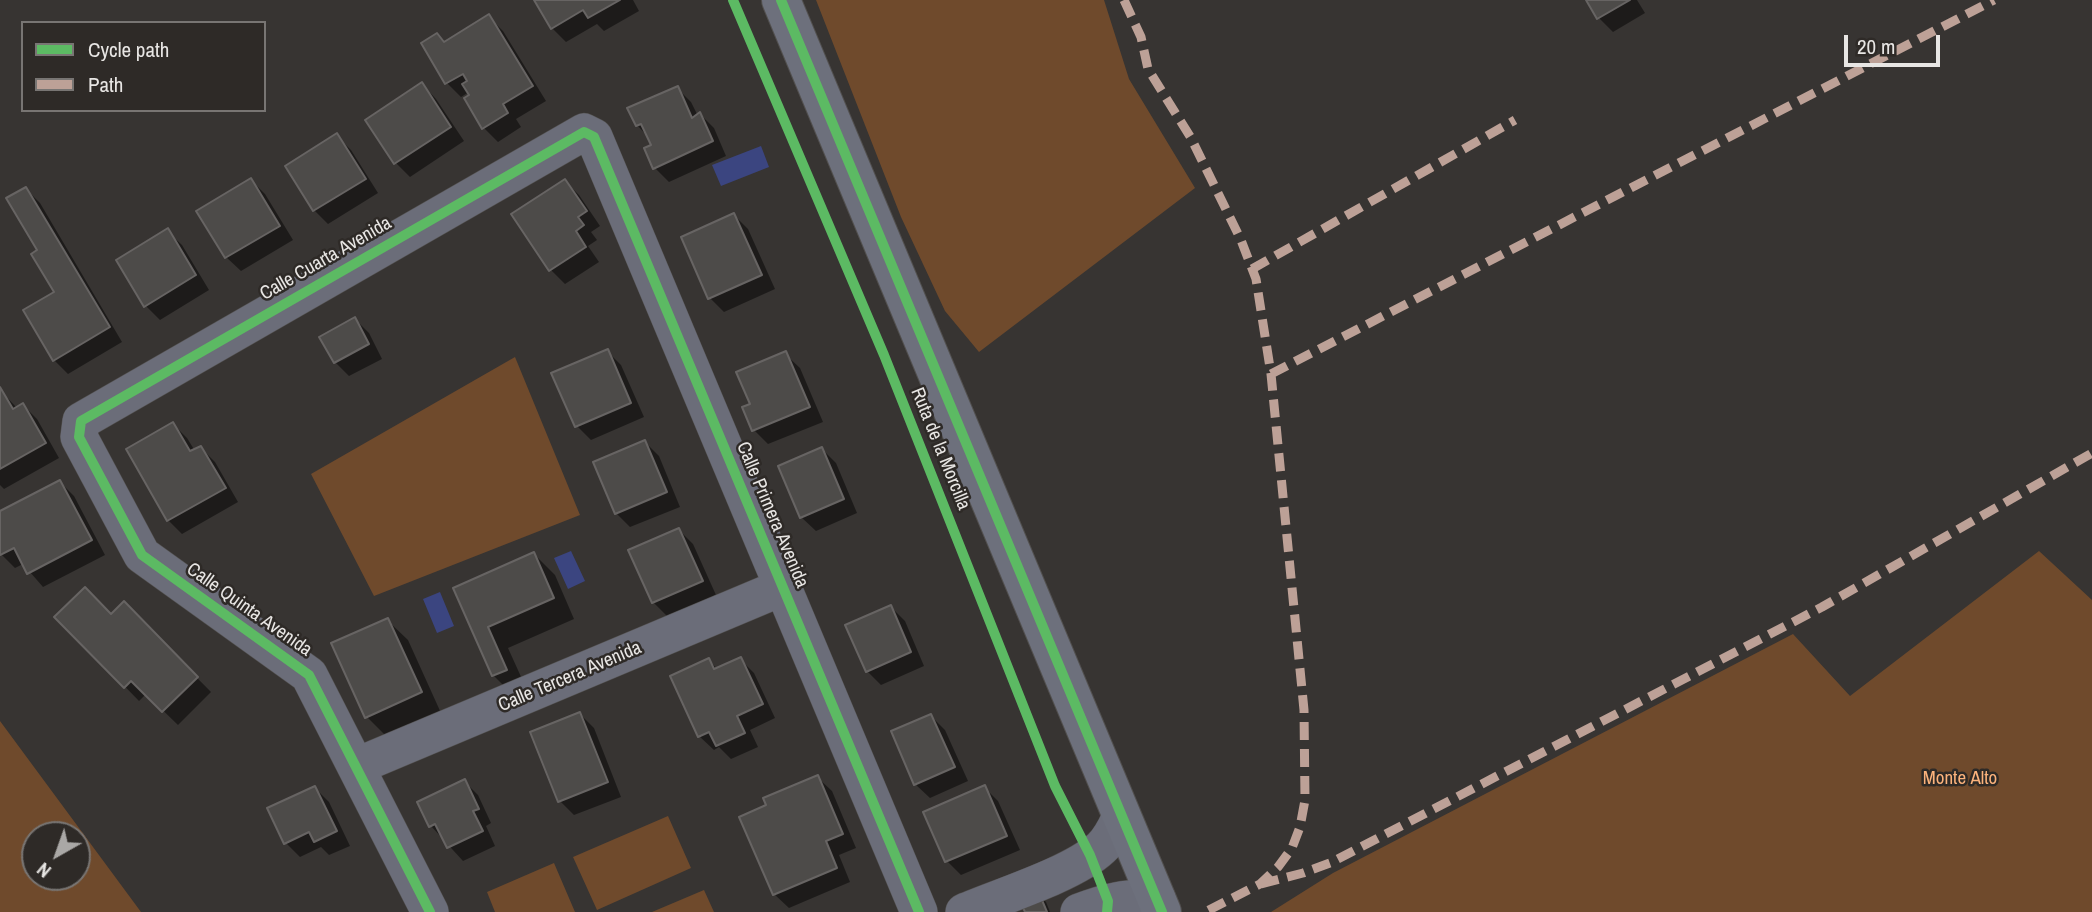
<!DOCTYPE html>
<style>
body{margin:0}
#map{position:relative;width:2092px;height:912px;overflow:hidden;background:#373432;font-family:"Archivo Narrow",sans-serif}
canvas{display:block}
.legend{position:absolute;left:21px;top:21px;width:245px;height:91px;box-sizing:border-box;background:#2e2a27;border:2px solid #787573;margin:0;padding:9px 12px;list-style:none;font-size:21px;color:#e8e6e4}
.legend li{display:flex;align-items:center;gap:14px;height:35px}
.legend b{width:35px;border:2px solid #787573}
.north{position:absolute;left:21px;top:821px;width:70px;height:70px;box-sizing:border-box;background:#2e2a27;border:2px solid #787573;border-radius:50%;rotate:220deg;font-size:19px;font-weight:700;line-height:28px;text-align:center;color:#e8e6e4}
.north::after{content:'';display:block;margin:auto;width:24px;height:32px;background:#aaa8a6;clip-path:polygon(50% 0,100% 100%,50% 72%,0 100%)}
.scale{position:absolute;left:1844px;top:35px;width:96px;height:32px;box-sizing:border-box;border:4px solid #e8e6e4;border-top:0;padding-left:9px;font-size:21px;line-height:24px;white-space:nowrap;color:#e8e6e4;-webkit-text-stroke:5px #2e2a27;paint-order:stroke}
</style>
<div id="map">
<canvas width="2092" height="912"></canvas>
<ul class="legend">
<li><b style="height:9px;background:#5cba63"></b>Cycle path</li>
<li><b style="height:9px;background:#bda197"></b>Path</li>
</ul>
<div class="north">N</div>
<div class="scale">20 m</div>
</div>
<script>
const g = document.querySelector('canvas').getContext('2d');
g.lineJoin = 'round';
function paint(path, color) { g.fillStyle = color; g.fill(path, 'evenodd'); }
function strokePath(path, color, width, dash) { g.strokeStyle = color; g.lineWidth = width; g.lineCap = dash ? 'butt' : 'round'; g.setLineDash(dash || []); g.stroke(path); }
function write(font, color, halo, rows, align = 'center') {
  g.font = font + ' "Archivo Narrow",sans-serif'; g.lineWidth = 5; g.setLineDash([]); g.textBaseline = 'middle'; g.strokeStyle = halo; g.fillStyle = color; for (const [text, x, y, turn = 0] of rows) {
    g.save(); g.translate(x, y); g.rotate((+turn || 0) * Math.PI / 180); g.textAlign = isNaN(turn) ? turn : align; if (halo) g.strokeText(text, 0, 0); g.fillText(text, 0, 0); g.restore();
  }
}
paint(new Path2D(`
 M816,0h288l25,79 66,109 -216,164 -34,-41 -44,-94z
 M515,357l65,158 -206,81 -63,-122z
 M2039,551l53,49v312h-821l62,-39 460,-239 57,62z
 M0,721l141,191h-141zM35,835h42v42h-42z
 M668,816l23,52 -94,42 -24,-53z
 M554,863l21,49h-80l-8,-20z
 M704,890l10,22h-62z`), '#6f4a2c');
paint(new Path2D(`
 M761,146l8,21 -48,19 -9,-21z
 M571,551l14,30 -17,8 -14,-31z
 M440,592l14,34 -17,7 -14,-34z`), '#3b4580');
paint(new Path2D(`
 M536,0h97l6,11 -35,20 -7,-7 -31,18 -14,-14z
 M1588,0h49l8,13 -32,19 -14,-14z
 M489,17l14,14 43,70 -30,18 5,8 -23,15 -14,-14 -15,-36 -8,5 -14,-14 -10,-48 8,8z
 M422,84l14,15 28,42 -54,36 -14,-14z
 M677,88l14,14 7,14 2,-2 14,14 12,28 -57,26 -14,-14 -1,-22 -4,-7 -13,-14z
 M337,136l14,14 27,43 -50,31 -14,-14z
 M251,180l14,14 28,46 -52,31 -15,-14 -27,-46z
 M565,181l14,14 21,31 -9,6 6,8 -9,6 11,16 -34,22 -14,-14 -37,-55z
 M26,189l14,14 82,139 -54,32 -14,-14 3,-67 -17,-42z
 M734,215l14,14 27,60 -51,23 -14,-14z
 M167,231l15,14 27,45 -49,30 -14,-14z
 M355,319l14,14 13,26 -33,17 -14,-14z
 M607,351l14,14 23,52 -53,23 -14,-14z
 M785,354l15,14 23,54 -55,22 -14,-14 -2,-25z
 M0,390l17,18 6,-3 14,14 22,39 -55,31 -4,-4z
 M173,424l14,14 8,13 6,-3 14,14 23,40 -56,32 -14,-14z
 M645,442l14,14 21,51 -50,20 -14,-14z
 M822,449l14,14 21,50 -41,18 -15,-14z
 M60,482l14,14 31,59 -62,32 -20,-23 -8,4 -14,-14 -1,-41z
 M679,530l14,14 23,51 -49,21 -14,-14z
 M534,554l21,21 19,44 -66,29 19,42 -13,6 -21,-21 -37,-86z
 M124,604l87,88 -33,33 -32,-31 -7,7 -82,-84h54z
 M891,607l14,14 19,45 -43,19 -14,-14z
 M387,620l21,20 33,73 -54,24 -20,-20z
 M740,659l14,14 21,45 -25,12 8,17 -27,12 -12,-12 -5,3 -15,-14 10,-76 9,10z
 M580,714l14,14 27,69 -47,18 -14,-14z
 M931,716l14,14 23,51 -38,17 -15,-14z
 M817,777l15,14 24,57 -17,7 11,27 -61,26 -15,-14 -5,-88z
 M464,781l14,14 13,28 -5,3 9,20 -32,15 -32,-35 -12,-23z
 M984,787l14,14 22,49 -59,25 -14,-14z
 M315,788l14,14 21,44 -21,9 -8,-8 -21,10 -14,-14z
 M1039,895l7,7 4,10h-23z`), '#0007');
const building = new Path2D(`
 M534,0h86l-32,18 -5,-8 -32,19z
 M1586,0h44l-33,19z
 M489,14l44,72 -30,18 5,9 -26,16 -18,-31 5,-3 -7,-11 5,-3 -4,-7 -18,10 -24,-41 16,-10 7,9z
 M422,82l29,45 -57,37 -29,-44z
 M678,86l14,32 8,-6 13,29 -60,28 -9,-21 7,-3 -10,-21 -5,2 -9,-18z
 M337,133l29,46 -53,32 -28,-45z
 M251,178l29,48 -55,32 -29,-47z
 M565,179l22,32 -9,6 6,8 -8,6 10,16 -37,24 -38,-57z
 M26,187l84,140 -57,34 -30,-51 31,-18 -23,-38 6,-4 -31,-52z
 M734,213l28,62 -54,24 -27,-62z
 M168,228l28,47 -52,32 -28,-47z
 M355,317l14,27 -35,19 -15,-26z
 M608,349l23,54 -56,24 -24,-54z
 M786,351l24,56 -58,24 -10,-24 8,-3 -14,-32z
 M0,387l13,22 10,-6 23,40 -46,26z
 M173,422l17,29 11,-5 25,42 -59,33 -41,-72z
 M645,440l22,52 -52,22 -22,-52z
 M822,447l22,52 -44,19 -22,-52z
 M60,480l32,60 -65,34 -13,-26 -14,7v-44z
 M679,528l24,53 -51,22 -24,-53z
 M534,552l20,46 -66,29 19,43 -15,6 -39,-88z
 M85,587l26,27 13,-13 74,76 -36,35 -31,-31 -7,7 -70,-71z
 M891,605l20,47 -45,20 -21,-47z
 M388,618l34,74 -57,26 -34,-75z
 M741,657l22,47 -26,12 8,17 -29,13 -7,-14 -11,5 -28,-61 39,-18 5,11z
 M580,712l28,70 -50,20 -28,-70z
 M931,714l24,53 -41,18 -23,-54z
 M818,775l25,59 -17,7 11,27 -64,27 -34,-78 27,-12 -3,-7z
 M465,779l14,30 -6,2 10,20 -36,17 -12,-24 -6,3 -12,-25z
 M985,785l22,51 -62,26 -22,-50z
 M315,786l22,45 -23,11 -5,-10 -25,12 -17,-36z
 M1039,893l8,19h-22l-5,-11z`);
paint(building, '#4d4b49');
strokePath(building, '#676463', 2);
const street = new Path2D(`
 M357,766l426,-179
 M430,912l-121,-237 -167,-120 -63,-118 2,-16 503,-289 10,5 325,775
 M964,912c38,-16 109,-38 137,-64 10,-9 15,-21 20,-32
 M1079,912c29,-11 46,-15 78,-13`);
const secondary = new Path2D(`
 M781,0l381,912`);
strokePath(street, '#52504f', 38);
strokePath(secondary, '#52504f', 40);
strokePath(street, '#6b6d79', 37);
strokePath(secondary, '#6d707c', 38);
strokePath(new Path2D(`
 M1124,0l17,37 7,32 43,69 50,102 15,39 15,95 33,336 1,90 -5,27 -8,21 -14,19 -18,17 -55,28
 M1252,269l263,-149
 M1271,374l723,-374
 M1261,884l42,-11 27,-10 492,-256 270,-154`), '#bda197', 9, [18, 9]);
strokePath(new Path2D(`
 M733,0l151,355 171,431 35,69 18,46 -1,11
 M781,0l381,912
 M430,912l-121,-237 -167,-120 -63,-118 2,-16 503,-289 10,5 325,775`), '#5cba63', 10);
write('19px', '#e8e6e4', '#2e2a27', [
 ["Calle Cuarta Avenida",326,259,-30],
 ["Ruta de la Morcilla",940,449,68],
 ["Calle Primera Avenida",772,515,67],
 ["Calle Quinta Avenida",249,610,35],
 ["Calle Tercera Avenida",570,677,-23]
]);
write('19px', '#fcb37c', '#2e2a27', [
 ["Monte Alto",1960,779]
]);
</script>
